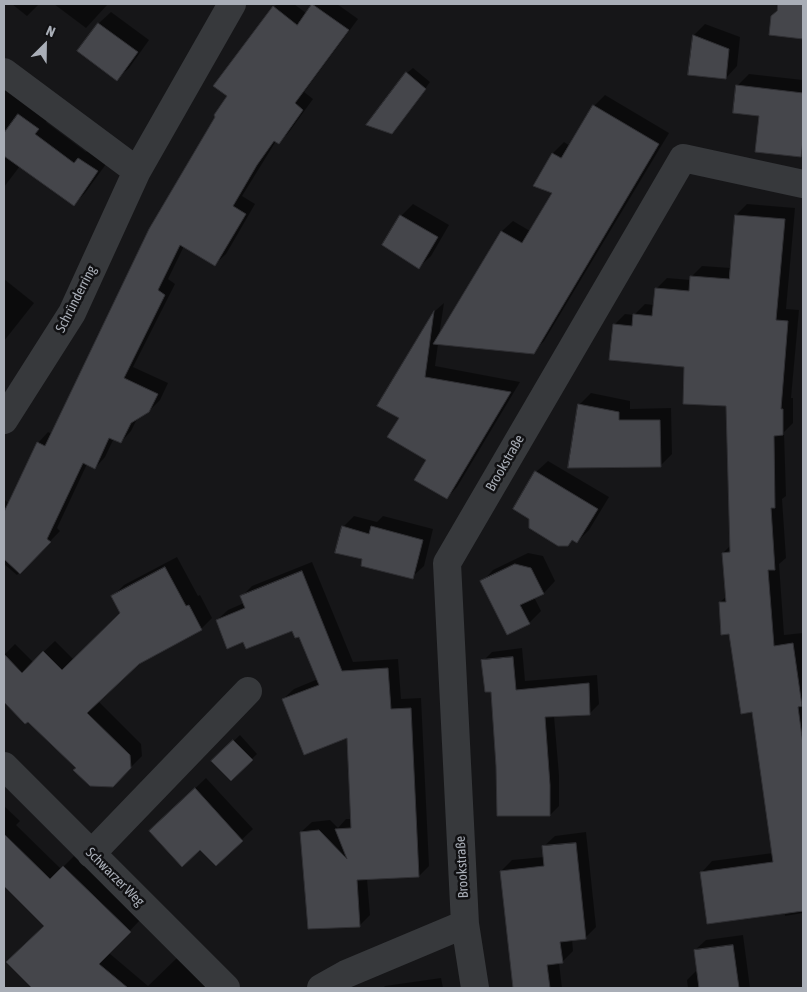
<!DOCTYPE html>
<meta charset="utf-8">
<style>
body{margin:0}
#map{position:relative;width:807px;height:992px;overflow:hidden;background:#161618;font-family:"Asap Condensed",sans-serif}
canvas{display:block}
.frame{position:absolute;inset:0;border:5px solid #a9aeb7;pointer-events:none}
.north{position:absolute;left:20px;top:20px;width:50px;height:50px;-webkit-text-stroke:4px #111113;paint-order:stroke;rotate:23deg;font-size:14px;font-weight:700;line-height:20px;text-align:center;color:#a9aeb7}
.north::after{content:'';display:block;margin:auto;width:18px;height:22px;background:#a9aeb7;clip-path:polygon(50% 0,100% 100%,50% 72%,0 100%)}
</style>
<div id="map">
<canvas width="807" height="992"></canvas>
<div class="frame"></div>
<div class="north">N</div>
</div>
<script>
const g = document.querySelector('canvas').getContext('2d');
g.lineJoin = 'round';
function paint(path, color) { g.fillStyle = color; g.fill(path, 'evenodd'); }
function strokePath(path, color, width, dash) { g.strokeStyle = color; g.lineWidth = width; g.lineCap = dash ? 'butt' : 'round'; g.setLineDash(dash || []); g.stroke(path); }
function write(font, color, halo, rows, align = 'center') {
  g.font = font + ' "Asap Condensed",sans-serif'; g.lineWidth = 5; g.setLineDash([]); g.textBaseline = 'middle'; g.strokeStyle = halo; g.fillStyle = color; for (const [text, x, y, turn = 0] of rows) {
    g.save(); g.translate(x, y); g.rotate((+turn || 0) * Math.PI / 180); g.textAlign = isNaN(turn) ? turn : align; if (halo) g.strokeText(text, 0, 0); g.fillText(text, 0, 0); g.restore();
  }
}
paint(new Path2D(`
 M12,4h27l-12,12z
 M54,4h54l-22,24z
 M277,4h17l12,9 7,-9h24l21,15 -54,73 9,7 -24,33 -10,11 -3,-2 -34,55 13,8 -29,50 -11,10 -31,-18 -16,33 7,5 -42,83 35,16 -8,17 -11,11 -11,6 -7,14 -10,11 -7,-4 -9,19 -10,11 -8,-4 -30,64 3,3 -43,44 -13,-11v-65l5,5 29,-61 10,-11 4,2 177,-338 45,-89z
 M785,4h18v33l-32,-3 2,-18z
 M111,12l38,28 -20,28 -12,11 -38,-29 20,-27z
 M705,24l35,13 -3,29 -11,12 -36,-4 4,-39z
 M413,68l17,14 -33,45 10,-54z
 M749,74l54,6v74l-2,2 -40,-41 -24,-29z
 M4,83l45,34 -3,5 40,30 5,-5 18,13 -24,33 -11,11 -54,-38 -16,21z
 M605,95l64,38 -125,208 -11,11 -95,-8 -3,22 85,16 -63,105 -10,11 -19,-38 -28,-42 -21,-13 56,-94 9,-8 -5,33 63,-105 11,-10 17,10 23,-39 -19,-7 19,-32 11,-11 6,4 24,-40z
 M413,204l36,21 -18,31 -12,11 -35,-23 17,-28z
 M747,204l48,4 -9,101 13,1 -8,88h2v25l-9,9 2,64 -4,3 4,59 -7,6 5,71 19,-2v280l-18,3v-4l-83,-40 10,-11 61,-8 -20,-142 -33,-109 7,-6 -4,-43 8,-8 -3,-141 -43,-38 -71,-41 11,-11 9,1 11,-11 9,1 2,-16 11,-11 24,2v-3l11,-11 29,2 5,-53z
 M4,279l30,24 -30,38z
 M591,393l39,8v8l41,-1 1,46 -12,12 -81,-61z
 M548,461l61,36 -20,33 -12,12 -4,-3 -5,5 -32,-72z
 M354,516l23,6 6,-6 50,13 -9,37 -12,11 -48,-19 -21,-31z
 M528,553l15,3 12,25 -11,12 -10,4 7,14 -12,12 -47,-41 11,-12z
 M177,557l21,39 2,-1 12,23 -11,11 -63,33 -40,39 43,43 1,12 -30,30 -34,-18 -50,-48 -3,2 -21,-21v-46l11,-11 18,18 22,-21 19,19 47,-47 -8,-17 11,-11z
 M312,562l41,100 45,-3 3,40 20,-1 8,168 -10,10 -52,3 3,36 -10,10 -59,-93 11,-10 18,-2 8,8 8,-9h6l-4,-83 -65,-37 11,-10 24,-10 -18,-44 -7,-5 -49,11 -27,-21 11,-10 16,-7 -2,-7 10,-10z
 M522,648l3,33 72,-6 2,29 -9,9 -36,3 5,59v31l-9,9 -52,-49 -6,-76 -9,-29 9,-9z
 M240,735l17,19 -26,25 -18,-18z
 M206,778l47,51 -37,35 -16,-16 -39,-27z
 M4,806l16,15 -4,4 45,44 13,-13 66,64 -31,33 39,33 31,-30 31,32h-123l-34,-32 -7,-30 -42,-41z
 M586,832l10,95 -11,11 -13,1 1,12 -11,11 -3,1 3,25h-48l-13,-117 11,-11 32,-3 -1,-10 12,-11z
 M743,935l7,53h-62l-1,-8 11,-11 -3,-19 11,-10z
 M441,978l2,10h-60l2,-2z`), '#0007');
const building = new Path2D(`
 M312,4l37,26 -54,73 8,7 -24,34 -5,-3 -17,24 -24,41 13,8 -31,52 -35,-21 -22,45 7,5 -41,83 34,16 -9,18 -18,11 -10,20 -12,-5 -14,31 -12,-6 -36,76 4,3 -31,32 -16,-15v-47l33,-70 8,4 104,-217 66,-112 -1,-2 13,-19 -14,-10 60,-80 24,19z
 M778,4h25v35l-34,-4 2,-19 6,-5z
 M98,23l40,29 -21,29 -40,-30z
 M693,35l36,14 -3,30 -38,-4z
 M406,72l20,17 -34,45 -26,-9z
 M736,85l67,8v48l-2,16 -46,-5 4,-36 -26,-3z
 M593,105l66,39 -125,210 -101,-10 68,-113 21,12 30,-50 -19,-7 19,-33 9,5z
 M18,114l21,15 -4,5 39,29 4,-5 20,13 -24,35 -70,-50v-23z
 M400,215l38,22 -19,32 -37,-24z
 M735,215l50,4 -9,101 12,1 -7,88h2v26l-9,1 1,72h-4l4,62h-7l6,76 19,-3 9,63 -4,1 5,37v167l-96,13 -7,-52 73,-10 -21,-150 -11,2 -12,-80 -8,1 -2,-33h7l-4,-49 8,-1 -4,-146 -43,-2 1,-37 -75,-7 4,-36 19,2 1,-12 19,2 3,-28 34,3 1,-15 39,3z
 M434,311l-9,66 86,15 -64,107 -33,-19 12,-20 -39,-23 12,-19 -22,-12z
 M578,404l41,8v8h41l1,47 -93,1z
 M535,471l63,38 -21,34 -5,-3 -4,6h-10l-29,-18v-9l-16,-10z
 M342,526l27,8 2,-8 52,14 -10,39 -52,-13 1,-7 -27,-6z
 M515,564l16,4 13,26 -24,11 10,19 -23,11 -27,-54z
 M165,567l21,39 3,-1 13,25 -63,34 -52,49 43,42 1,13 -18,19 -23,-1 -17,-16 3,-2 -48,-46 -3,2 -21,-22v-48l18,19 21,-22 19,19 58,-57 -9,-17z
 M302,571l40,100 46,-3 3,41 20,-1 8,169 -62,3 3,47 -52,2 -8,-97 19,-2 28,29 -12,-30 16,-1 -4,-90 -43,17 -22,-56 37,-14 -20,-48 -4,1 -3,-7 -46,18 -3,-7 -16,7 -11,-29 29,-12 -5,-12z
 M513,657l3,33 73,-7 1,32 -45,2 5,68v31h-53l-1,-50 -5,-74h-6l-4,-32z
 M233,740l20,20 -22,21 -20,-20z
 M195,788l48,53 -27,25 -16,-16 -18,17 -33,-36z
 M4,834l46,45 13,-13 68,66 -32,32 29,24h-96l-26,-26 38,-36 -40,-40z
 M576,843l10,96 -26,3 3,21 -16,2 3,23h-37l-13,-117 44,-5 -2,-20z
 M733,945l6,43h-40l-5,-38z`);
paint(building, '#45464b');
strokePath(building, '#303034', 1);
strokePath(new Path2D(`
 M4,72l133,99
 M4,420l68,-107 65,-142 95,-167
 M4,766l222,222
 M91,854l157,-163
 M465,924l10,64
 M321,988l25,-14 119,-50 -18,-361 236,-405 120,26`), '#37393c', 28);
write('14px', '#a9aeb7', '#111113', [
 ["Schründerring",76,299,-63],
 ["Brookstraße",505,463,-60],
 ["Brookstraße",462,867,-93],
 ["Schwarzer Weg",115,877,45]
]);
</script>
